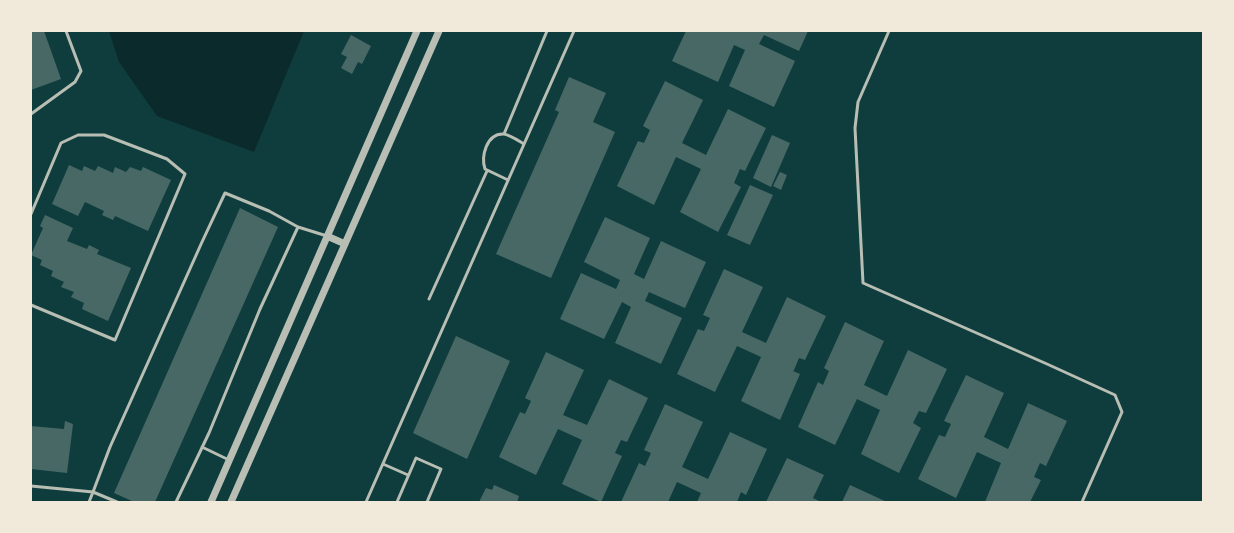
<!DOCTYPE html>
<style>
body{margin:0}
#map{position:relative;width:1234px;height:533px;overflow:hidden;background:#0f3d3e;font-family:Overpass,sans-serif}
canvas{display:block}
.frame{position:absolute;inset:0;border:32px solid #f1e9da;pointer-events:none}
</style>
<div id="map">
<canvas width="1234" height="533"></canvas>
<div class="frame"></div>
</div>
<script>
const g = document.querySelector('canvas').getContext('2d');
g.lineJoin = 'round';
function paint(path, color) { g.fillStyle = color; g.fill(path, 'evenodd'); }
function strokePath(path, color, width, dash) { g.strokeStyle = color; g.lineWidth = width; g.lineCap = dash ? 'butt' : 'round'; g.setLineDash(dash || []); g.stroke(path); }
paint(new Path2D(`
 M109,31h195l-50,121 -97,-36 -38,-54z`), '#0a2a2b');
paint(new Path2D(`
 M31,31h13l17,48 -30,11z
 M686,31h41l2,1 1,-1h78l-9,20 -35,-16 -5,9 36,17 -21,46 -45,-21 16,-36 -11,-5 -16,37 -46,-21z
 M351,35l20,11 -9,18 -4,-2 -6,12 -11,-6 6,-11 -6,-3z
 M569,77l37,16 -13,29 22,10 -64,146 -55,-24 63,-142 -4,-2z
 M665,81l38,19 -21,43 24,12 22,-46 38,19 -21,43 -5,-2 -6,14 7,4 -23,45 -38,-20 21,-43 -25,-12 -22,48 -37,-19 21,-45 6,2 6,-13 -7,-4z
 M772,135l18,8 -19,44 -18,-9z
 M69,165l13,6 2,-5 11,5 3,-5 15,7 2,-6 11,5 4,-5 11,4 2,-4 28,13 -23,51 -33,-15 -2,4 -11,-5 2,-4 -19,-9 -7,14 -26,-12z
 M780,172l7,3 -6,15 -8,-4z
 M750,185l23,10 -23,50 -23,-10z
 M240,208l38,19 -123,275h-21l-20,-9z
 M45,215l28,13 -6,13 20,8 2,-4 10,5 -2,4 34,14 -23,53 -26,-12 2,-6 -13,-6 3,-5 -13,-5 3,-5 -13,-6 2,-5 -13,-6 2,-5 -11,-5 12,-27 -3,-2z
 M605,217l45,21 -16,36 10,5 17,-38 45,21 -21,46 -36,-16 -4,9 37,17 -21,46 -46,-21 16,-36 -9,-5 -18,37 -44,-20 21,-46 35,16 4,-9 -36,-18z
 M724,269l39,18 -21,45 24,11 21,-46 39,19 -21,44 -6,-2 -5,12 -1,1 7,3 -20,46 -39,-19 20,-44 -24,-11 -22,46 -38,-18 21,-45 6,2 6,-13 -7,-3z
 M845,322l39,19 -20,44 23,11 21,-46 39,19 -21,44 -7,-2 -6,12 8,5 -22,45 -38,-19 19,-44 -23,-11 -22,46 -37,-18 20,-45 5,3 6,-14 -5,-3z
 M456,336l54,25 -43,98 -54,-26z
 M546,352l38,18 -21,45 24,10 22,-46 39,19 -21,44 -6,-2 -6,13 7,3 -21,46 -39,-18 20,-44 -24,-11 -22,46 -37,-18 21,-45 5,2 6,-13 -6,-3z
 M966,375l38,18 -20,44 24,12 20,-46 39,18 -21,45 -6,-3 -6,14 7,3 -11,22h-45l16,-39 -24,-11 -21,46 -38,-19 21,-44 6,2 6,-13 -7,-3z
 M665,404l38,18 -21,45 26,12 22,-47 37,17 -21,46 -5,-3 -4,10h-40l4,-9 -24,-11 -9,20h-47l18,-39 6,3 6,-13 -7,-3z
 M65,421l8,3 -6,49 -36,-4v-43l33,3z
 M787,458l37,17 -11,23 8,4h-55z
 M494,485l25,11 -2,6h-38l7,-14 6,2z
 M850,485l37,17h-45z`), '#486865');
strokePath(new Path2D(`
 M889,31l-31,71 -3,26 8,155 184,81 68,31 7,17 -40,90
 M31,114l44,-32 6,-11 -15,-40
 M504,134l43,-103
 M508,180l-23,-11c-4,-12 1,-36 19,-35 6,1 15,7 20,10
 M31,214l30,-71 17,-8h26l63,24 18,15 -70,166 -84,-35
 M429,299l58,-128
 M202,447l27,13
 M383,464l25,11
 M31,486l62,6 17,-45 92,-205 23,-49 44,18 29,16
 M89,502l4,-10 24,10
 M176,502l33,-69 51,-124 38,-82 29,9
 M366,502l208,-471
 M397,502l19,-44 25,11 -14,33`), '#b8beb3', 3);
strokePath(new Path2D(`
 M327,236l18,8
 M211,502l206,-471
 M231,502l208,-471`), '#b8beb3', 7);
</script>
